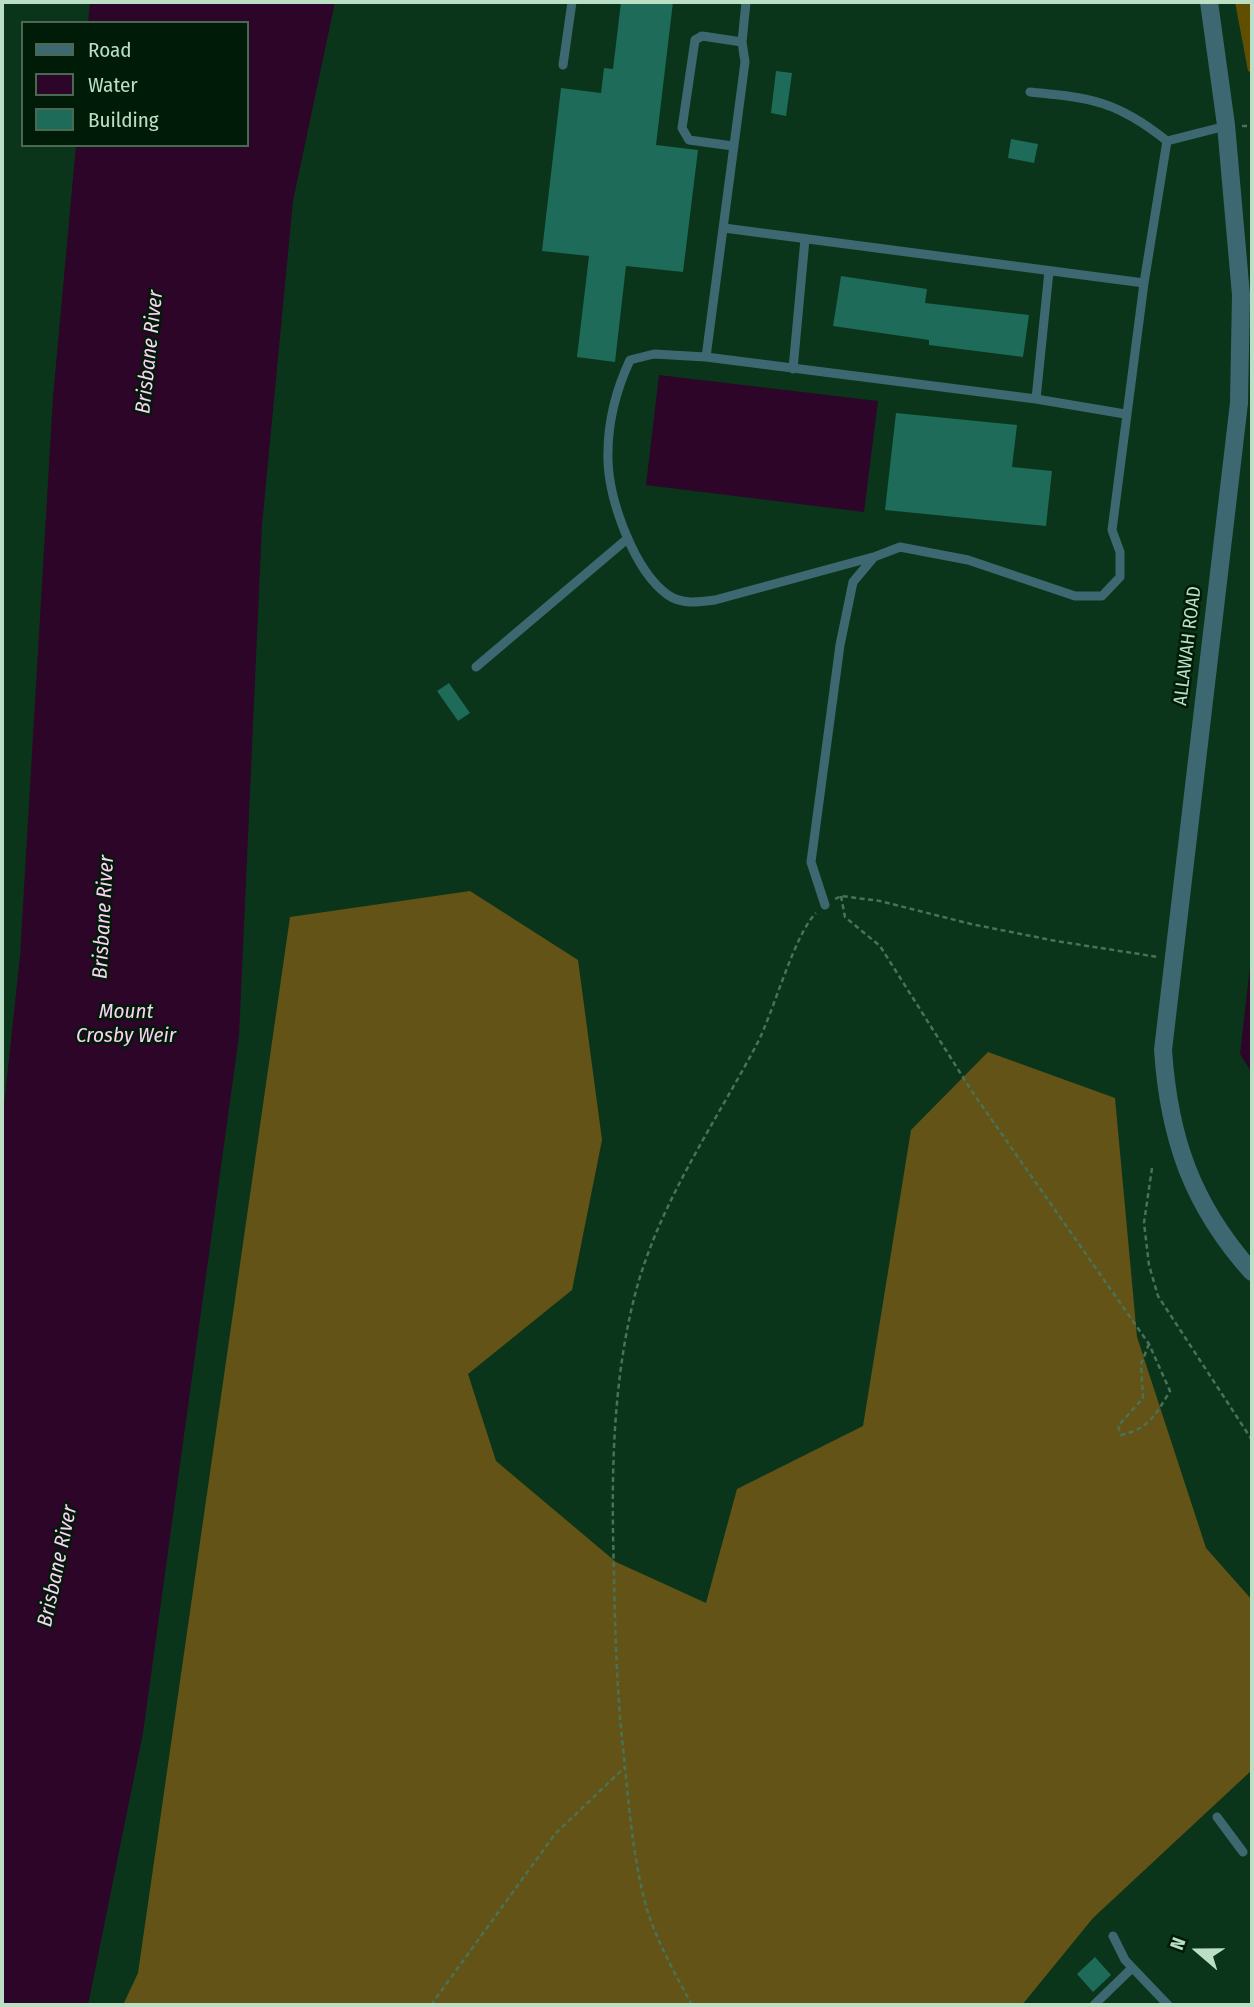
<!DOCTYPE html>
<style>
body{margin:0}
#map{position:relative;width:1254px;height:2007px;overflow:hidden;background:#0b351b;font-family:"Fira Sans Condensed",sans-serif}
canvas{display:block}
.frame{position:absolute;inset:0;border:4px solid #badfc4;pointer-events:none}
.legend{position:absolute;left:21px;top:21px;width:228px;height:126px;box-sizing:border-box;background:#001b08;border:2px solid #4a6953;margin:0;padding:9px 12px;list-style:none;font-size:21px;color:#badfc4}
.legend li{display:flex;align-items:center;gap:14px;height:35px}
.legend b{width:35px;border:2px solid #4a6953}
.north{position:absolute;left:1163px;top:1916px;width:70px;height:70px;-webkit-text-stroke:5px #001b08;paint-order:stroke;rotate:290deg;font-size:19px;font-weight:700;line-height:28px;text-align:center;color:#badfc4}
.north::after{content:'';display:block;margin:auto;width:24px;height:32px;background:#badfc4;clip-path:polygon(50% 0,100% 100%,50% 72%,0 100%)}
</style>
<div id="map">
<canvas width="1254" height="2007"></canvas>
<div class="frame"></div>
<ul class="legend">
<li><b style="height:9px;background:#3e6871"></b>Road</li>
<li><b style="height:19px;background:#2c0528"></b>Water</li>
<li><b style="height:19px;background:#1d6b58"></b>Building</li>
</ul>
<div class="north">N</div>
</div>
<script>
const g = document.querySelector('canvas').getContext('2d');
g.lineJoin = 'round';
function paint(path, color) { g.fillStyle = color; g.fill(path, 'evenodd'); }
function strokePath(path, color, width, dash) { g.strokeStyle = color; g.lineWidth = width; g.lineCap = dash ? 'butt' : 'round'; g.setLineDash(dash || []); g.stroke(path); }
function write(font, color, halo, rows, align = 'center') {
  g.font = font + ' "Fira Sans Condensed",sans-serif'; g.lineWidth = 5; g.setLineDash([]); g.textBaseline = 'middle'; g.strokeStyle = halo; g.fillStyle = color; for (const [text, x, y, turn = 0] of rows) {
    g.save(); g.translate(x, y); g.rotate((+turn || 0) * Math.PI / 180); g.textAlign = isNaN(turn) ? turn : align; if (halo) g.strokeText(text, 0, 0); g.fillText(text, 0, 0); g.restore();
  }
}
paint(new Path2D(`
 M1235,2h17v71l-4,-2z`), '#604e01');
paint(new Path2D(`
 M470,891l108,69 24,180 -30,150 -104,84 28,87 120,101 90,41 31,-114 126,-63 48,-296 77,-78 127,46 22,239 69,211 46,52v170l-159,148 -71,87h-899l15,-32 152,-1056z`), '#645316');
paint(new Path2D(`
 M90,2h245l-42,199 -31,324 -23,511 -96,697 -55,272h-86v-881l18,-168 33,-559 23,-252h171v-122h-159z
 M659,375l219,26 -14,111 -218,-27z
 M1252,949v124l-12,-19z`), '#2c0528');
paint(new Path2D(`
 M621,2h52l-17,143 42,5 -15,122 -57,-6 -11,96 -38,-5 12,-101 -47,-5 19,-163 40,5 3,-25 9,1z
 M776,71l16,2 -6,43 -15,-3z
 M1011,139l27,5 -4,19 -26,-5z
 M841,276l86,13 -2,14 104,12 -6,42 -94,-12v-5l-96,-14z
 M896,413l121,12 -5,42 40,4 -6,55 -161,-16z
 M449,683l21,30 -12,8 -21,-30z
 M1095,1957l16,18 -18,17 -16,-18z`), '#1d6b58');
strokePath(new Path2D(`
 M1242,126h10
 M841,896l4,21 35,29 93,147 176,251 21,47c-14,23 -21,38 -49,44l-3,-9 25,-28 -2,-34 8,-20
 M835,899l6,-3 39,5 91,23 85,17 102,16
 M1152,1168l-8,55 5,42 9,31 94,144
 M431,2005l124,-171 70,-67
 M692,2005c-17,-31 -36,-65 -46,-99 -13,-47 -17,-100 -22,-149 -7,-61 -9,-122 -10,-184 -3,-96 -2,-194 23,-286 25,-88 78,-164 120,-243 17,-33 37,-109 59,-131`), '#497257', 2.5, [5, 3.5]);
strokePath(new Path2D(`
 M563,65l9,-63
 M1030,92c62,6 87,9 137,49
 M1167,141l59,-15
 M733,146l-44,-6 -7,-12 13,-88 7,-4 40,6
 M724,228l420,55
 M706,357l39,-295 -3,-20 4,-40
 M793,369l12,-130
 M1036,399l13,-128
 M873,557l-158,43c-15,2 -33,5 -47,-5 -34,-24 -59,-95 -60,-135 -1,-34 8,-70 22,-100l24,-6 52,3 330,42 89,15
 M476,667l151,-128
 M825,905l-14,-43 29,-217 13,-63 21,-25 26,-10 68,13 107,36h27l18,-19v-25l-8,-22 32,-247 23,-142
 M1217,1817l26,35
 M1113,1936l12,24 43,45
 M1094,2005l38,-37`), '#3e6871', 9);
strokePath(new Path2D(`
 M1209,2l17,123 15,170 -2,108 -76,647c6,88 29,155 89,222`), '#3e6871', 18);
write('19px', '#badfc4', '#001b08', [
 ["ALLAWAH ROAD",1188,646,-83]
]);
write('italic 21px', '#fcd1f3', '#001b08', [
 ["Brisbane River",150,352,-84],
 ["Brisbane River",104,917,-87],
 ["Mount",126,1012],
 ["Crosby Weir",126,1036],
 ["Brisbane River",58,1566,-78]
]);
</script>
